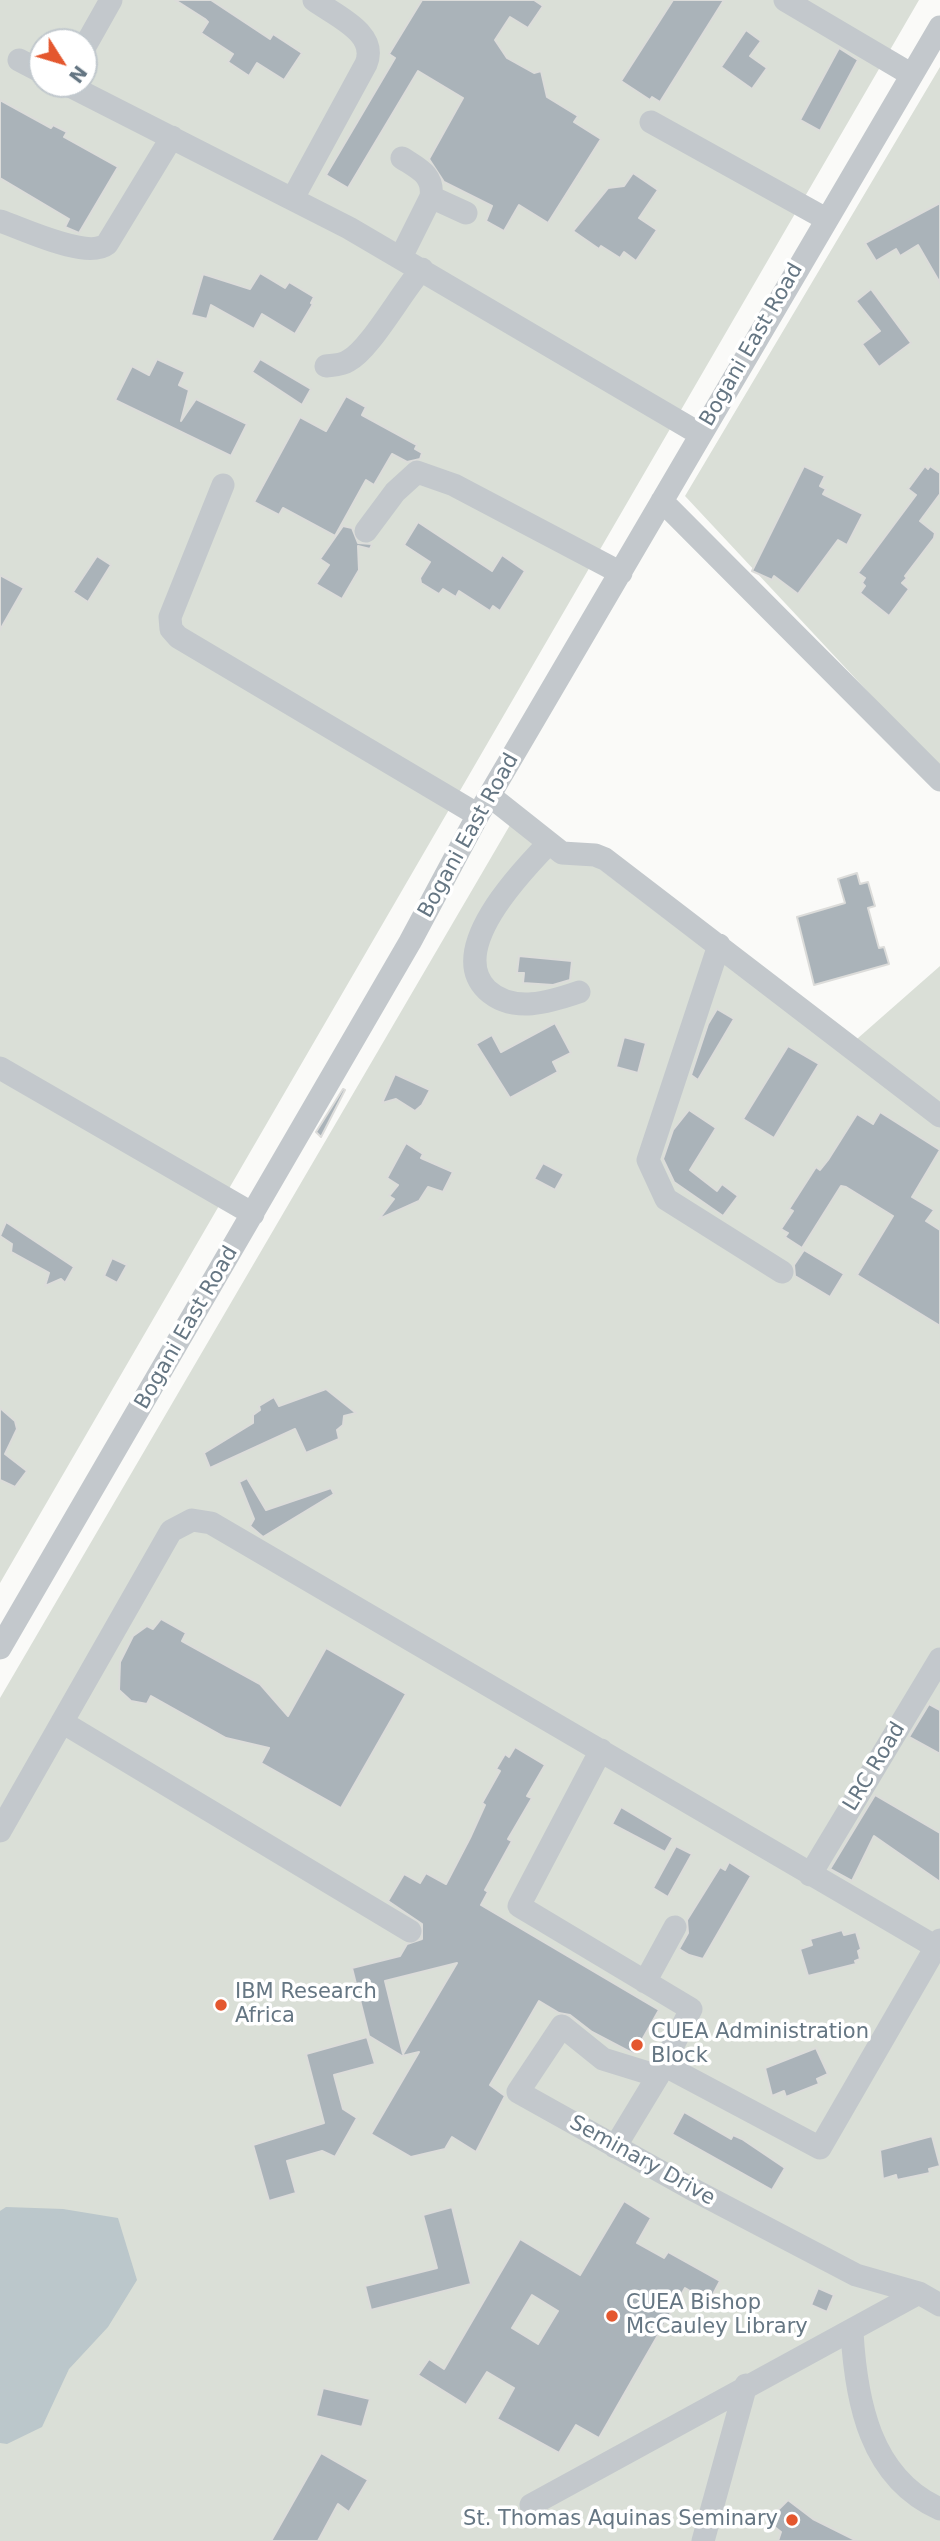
<!DOCTYPE html>
<style>
body{margin:0}
#map{position:relative;width:940px;height:2541px;overflow:hidden;background:#fafaf8;font-family:"DejaVu Sans",sans-serif}
canvas{display:block}
.north{position:absolute;left:28px;top:28px;width:70px;height:70px;box-sizing:border-box;background:#fff;border:2px solid #c1c8cd;border-radius:50%;rotate:127deg;font-size:19px;font-weight:700;line-height:28px;text-align:center;color:#657683}
.north::after{content:'';display:block;margin:auto;width:24px;height:32px;background:#e4572e;clip-path:polygon(50% 0,100% 100%,50% 72%,0 100%)}
</style>
<div id="map">
<canvas width="940" height="2541"></canvas>
<div class="north">N</div>
</div>
<script>
const g = document.querySelector('canvas').getContext('2d');
g.lineJoin = 'round';
function paint(path, color) { g.fillStyle = color; g.fill(path, 'evenodd'); }
function strokePath(path, color, width, dash) { g.strokeStyle = color; g.lineWidth = width; g.lineCap = dash ? 'butt' : 'round'; g.setLineDash(dash || []); g.stroke(path); }
function write(font, color, halo, rows, align = 'center') {
  g.font = font + ' "DejaVu Sans",sans-serif'; g.lineWidth = 7; g.setLineDash([]); g.textBaseline = 'middle'; g.strokeStyle = halo; g.fillStyle = color; for (const [text, x, y, turn = 0] of rows) {
    g.save(); g.translate(x, y); g.rotate((+turn || 0) * Math.PI / 180); g.textAlign = isNaN(turn) ? turn : align; if (halo) g.strokeText(text, 0, 0); g.fillText(text, 0, 0); g.restore();
  }
}
paint(new Path2D(`
 M0,0h919l-919,1583zM42,42h42v42h-42z
 M940,67v702l-255,-273z
 M520,808l321,245 99,-87v1575h-940v-843z`), '#dadfd7');
paint(new Path2D(`
 M6,2207l57,2 55,9 19,62 -29,47 -39,42 -27,58 -35,17 -7,-1v-232z`), '#bbc7cb');
const building = new Path2D(`
 M175,0h36l59,39 3,-5 29,19 -18,27 -27,-17 -8,13 -21,-14 5,-8 -32,-21 7,-11 -3,-3z
 M422,0h112l9,6 -15,22 -18,-11 -15,23 12,18 27,15 7,-2 6,26 31,19 -4,6 27,17 -53,84 -29,-18 -15,26 -18,-10 6,-15 -48,-24 -15,-23 34,-61 -45,-27 -70,117 -22,-13 69,-117 -6,-4z
 M673,0h51l-64,102 -8,-5 -2,3 -29,-19z
 M746,30l15,11 -11,15 17,12 -15,21 -31,-22z
 M839,48l19,12 -38,71 -20,-11z
 M0,100l51,28 2,-3 14,7 -3,5 54,30 -39,66 -14,-6 4,-8 -69,-41z
 M633,173l25,17 -19,28 18,12 -21,31 -12,-9 -4,6 -19,-12 -2,3 -26,-18 35,-43 16,-2z
 M940,203v80l-22,-38 -18,11 -4,-7 -20,12 -11,-18z
 M260,273l25,15 4,-6 25,15 -3,6 2,1 -18,30 -33,-20 -8,15 -43,-24 -4,14 -16,-4 12,-41 47,15z
 M871,289l40,54 -32,24 -17,-23 18,-13 -24,-30z
 M157,359l28,13 -6,13 10,5 -8,31 15,-22 51,25 -16,32 -116,-56 17,-34 17,9z
 M260,359l51,30 -9,16 -50,-33z
 M346,396l20,11 -4,8 55,30 -2,4 7,4 -2,6 -13,3 -15,-8 -18,31 -8,-5 -31,56 -52,-28 -4,7 -25,-13 46,-85 26,14z
 M804,466l21,10 -5,10 6,3 -3,5 40,20 -16,31 -9,-5 -40,54 -24,-18 -2,4 -20,-9z
 M925,466l3,3 2,-3 10,7v21l-20,27 15,12 -1,5 -29,38 2,2 -5,5 7,6 -20,27 -29,-23 5,-7 -3,-3 3,-5 -7,-5 58,-78 -8,-6z
 M418,522l74,49 10,-16 23,16 -25,40 -7,-5 -3,5 -31,-20 -3,6 -13,-8 -4,5 -18,-11 -1,-5 10,-16 -26,-17z
 M343,526l9,2 6,15 14,1 -2,5 -12,-3 1,24 -17,29 -26,-15 13,-19 -9,-6z
 M97,556l14,9 -23,37 -15,-10z
 M0,575l24,13 -24,42z
 M857,873l3,11 8,-2 7,24 -7,2 11,40 5,-1 5,17 -75,21 -17,-68 48,-14 -7,-24z
 M519,956l53,5 -2,19 -17,5 -30,-2 1,-10h-7z
 M717,1009l17,10 -36,61 -7,-5 17,-51z
 M555,1023l16,30 -18,9 5,10 -48,26 -34,-54 16,-9 9,17z
 M624,1037l22,6 -8,30 -22,-6z
 M788,1046l31,18 -45,74 -31,-19z
 M395,1074l35,16 -8,15 -7,6 -19,-12 -14,4z
 M343,1089l2,1 -24,47 -5,-5z
 M689,1110l27,18 -26,42 27,21 5,-7 16,12 -15,20 -49,-34 -11,-23 10,-29z
 M880,1112l60,38 -28,47 22,13 -8,11 14,9v96l-83,-51 36,-59 -47,-29 -5,-1 -39,62 -17,-11 3,-4 -7,-4 12,-18 -4,-2 27,-42 4,3 8,-10 29,-46 16,10z
 M406,1143l17,11 -2,4 32,14 -10,20 -15,-5 -9,14 -40,18 15,-20 -5,-3 9,-11 -11,-7z
 M543,1163l21,11 -9,16 -21,-11z
 M6,1222l68,45 -9,16 -4,-4 -16,7 4,-13 -38,-21 1,-8 -12,-8z
 M804,1250l40,24 -14,23 -35,-21 -1,-11z
 M112,1258l15,7 -10,18 -13,-7z
 M326,1389l30,24 -12,3 -1,9 -6,5 2,9 -33,14 -11,-24 -85,39 -6,-15 49,-30v-8l7,-5 -1,-4 15,-9 5,9z
 M0,1408l15,13 2,8 -12,25 22,17 -12,16 -15,-7z
 M247,1478l19,32 65,-22 3,6 -71,43 -13,-11 4,-7 -15,-37z
 M161,1619l25,14 -4,8 78,43 28,32 38,-68 80,46 -65,114 -80,-45 8,-15 -43,-10 -75,-42 -4,8 -16,-3 -12,-11 1,-28 13,-26 14,-10 6,3z
 M929,1704l11,6v44l-31,-17z
 M515,1747l30,18 -18,31 5,2 -24,41 4,2 -27,49 3,2 -7,13 178,105 -25,44 -42,-22 -22,-17 -11,-2 -20,-12 -49,84 15,11 -29,56 -24,-15 -7,12 -34,8 -40,-23 48,-82 -17,4 -33,-20 -17,-68 48,-12 7,-12 15,-5v-15l-34,-23 16,-27 16,9 6,-10 20,11 24,-46 15,-33 -3,-2 18,-32 -4,-2 9,-15 4,3zM457,1963l-54,91 -18,-73z
 M875,1795l65,38v49l-66,-46 -22,45 -22,-12z
 M621,1807l52,31 -8,14 -53,-28z
 M676,1846l16,8 -24,43 -15,-9z
 M729,1862l22,14 -48,83 -14,-4 -10,-6 9,-16 -1,-13 33,-53 5,3z
 M842,1930l2,5 12,-3 5,17 -3,2 2,8 -5,2 1,3 -48,12 -8,-27 12,-4 -2,-6z
 M367,2037l8,27 -41,11 9,34 14,9 -22,39 -13,-6 -35,10 9,32 -27,8 -16,-56 71,-22 -18,-69z
 M816,2048l12,26 -11,5 2,5 -33,13 -2,-6 -12,5 -7,-28z
 M684,2112l47,27 2,-4 9,4 43,29 -13,22 -100,-56z
 M932,2136l8,30 -11,3 1,4 -33,7 -1,-5 -13,4 -3,-29z
 M624,2201l27,17 -14,25 27,15 4,-6 52,29 -11,21 -24,-14 -86,150 -23,-13 -17,28 -62,-34 17,-31 -27,-16 -21,33 -48,-30 11,-16 15,10 76,-130 60,36zM532,2295l26,16 -20,33 -26,-16z
 M452,2207l19,77 -100,26 -6,-24 72,-18 -14,-53z
 M818,2288l16,7 -7,17 -16,-7z
 M323,2388l47,11 -8,28 -46,-11z
 M321,2453l47,27 -19,32 -11,-8 -20,37h-47z
 M788,2500l25,19 44,22h-79l3,-9 -14,-11z`);
paint(building, '#aab3b9');
strokePath(building, '#dcdcda', 2);
strokePath(new Path2D(`
 M785,0l127,75
 M84,48l27,-48
 M19,60l23,12
 M66,84l283,144 351,206
 M651,122l175,97
 M431,197l35,16
 M293,198l73,-134c13,-31 -32,-49 -52,-64
 M0,221c24,8 87,39 107,23l65,-107
 M401,257l30,-60c3,-22 -12,-28 -29,-39
 M326,366c8,-1 16,-1 22,-5 22,-11 54,-70 74,-92
 M223,485l-53,132 1,12 7,8 300,178
 M662,501l278,279
 M366,531l29,-39 22,-20 37,13 167,88
 M490,796l72,57 33,2 10,4 335,257
 M548,844c-28,29 -102,106 -61,146 26,24 63,12 92,2
 M719,945l-71,215 18,39 116,73
 M0,1068l253,146
 M0,1648l410,-706 68,-127 462,-788
 M62,1722l348,209
 M601,1750l-82,156 172,103 -33,67 -43,71
 M0,1831l171,-300 21,-11 19,3 725,424
 M810,1875l130,-216
 M645,1982l30,-55
 M662,2064l158,84 120,-208
 M658,2076l-55,-17 -41,-33 -44,66 172,96 166,87 63,18 21,12
 M852,2332c4,69 18,146 88,177
 M531,2505l388,-212
 M703,2541l43,-156`), '#c3c8cc', 23);
for (const [x, y, r, color] of [
 [221,2005,7,"#e4572e"],
 [637,2045,7,"#e4572e"],
 [612,2316,7,"#e4572e"],
 [792,2520,7,"#e4572e"]
]) { const dot = new Path2D(); dot.arc(x, y, r, 0, 2 * Math.PI); g.fillStyle = color; g.fill(dot); strokePath(dot, '#fff', 2.5); }
write('21px', '#657683', '#fff', [
 ["Bogani East Road",752,345,-60],
 ["Bogani East Road",469,836,-61],
 ["Bogani East Road",187,1328,-60],
 ["LRC Road",875,1767,-59],
 ["Seminary Drive",642,2161,29]
]);
write('21px', '#657683', '#fff', [
 ["IBM Research",235,1993],
 ["Africa",235,2017],
 ["CUEA Administration",651,2033],
 ["Block",651,2057],
 ["CUEA Bishop",626,2304],
 ["McCauley Library",626,2328],
 ["St. Thomas Aquinas Seminary",778,2520,"right"]
], 'left');
</script>
